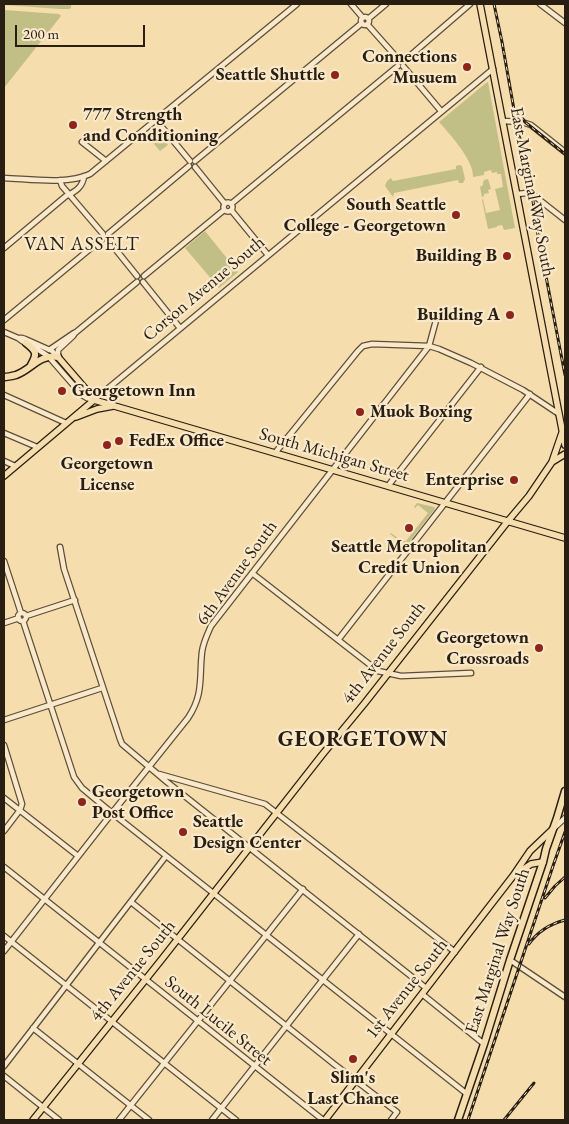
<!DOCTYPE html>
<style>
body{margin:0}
#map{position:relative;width:569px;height:1124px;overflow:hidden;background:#f6ddad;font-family:"EB Garamond",serif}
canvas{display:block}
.frame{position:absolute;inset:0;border:5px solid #281e11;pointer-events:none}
.scale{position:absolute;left:15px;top:25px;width:130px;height:22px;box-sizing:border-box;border:2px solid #281e11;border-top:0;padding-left:6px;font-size:15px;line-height:18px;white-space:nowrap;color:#281e11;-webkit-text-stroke:4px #f9e9ca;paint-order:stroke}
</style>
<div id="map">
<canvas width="569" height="1124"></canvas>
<div class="frame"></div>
<div class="scale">200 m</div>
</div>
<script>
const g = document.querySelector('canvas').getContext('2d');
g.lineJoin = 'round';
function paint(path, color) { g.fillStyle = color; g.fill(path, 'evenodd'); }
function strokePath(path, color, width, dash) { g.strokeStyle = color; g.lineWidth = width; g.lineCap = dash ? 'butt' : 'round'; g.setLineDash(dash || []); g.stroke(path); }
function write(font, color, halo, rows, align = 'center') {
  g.font = font + ' "EB Garamond",serif'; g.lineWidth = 4.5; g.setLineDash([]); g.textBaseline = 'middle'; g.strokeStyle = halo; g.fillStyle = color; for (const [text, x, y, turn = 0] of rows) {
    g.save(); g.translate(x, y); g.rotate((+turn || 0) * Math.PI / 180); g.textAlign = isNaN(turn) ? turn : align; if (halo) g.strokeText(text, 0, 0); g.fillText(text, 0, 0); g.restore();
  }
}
paint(new Path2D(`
 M4,4h67v4l-2,1h-9l-56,-4z
 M4,10l55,4 2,2 -57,72z
 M488,82l27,146 -11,2 -2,-5 -5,1v1l-9,2 -6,-29 1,-1 3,14 14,-3 -5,-21 8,-2 -2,-13h-4v-2l-5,1 -1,-3 -7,2v3l-11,2c1,-16 -23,-43 -34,-55l47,-39z
 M155,129l13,16 -8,6 -13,-15z
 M459,165l3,1 3,13 -2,4h-4l-1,-3 -64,13 -1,4 -8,-11 2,-5 4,-3 2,3 63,-12v-3z
 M488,179l3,10 -3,1 1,3 -5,1v2l-2,1 -2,-10 3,-2v-3l1,-1v-1z
 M205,231l33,41 -19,16 -34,-40z
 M417,503l17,4 1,2 -29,37 -16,-12 1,-1 11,8h4l22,-28 -10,-8 -3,3 -1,-1z`), '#c2bf86');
const minor = new Path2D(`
 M351,4l12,14
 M540,4l25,19
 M361 21a4 4 0 1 1 8 0a4 4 0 1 1-8 0Z
 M368,19l18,-15
 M367,24l32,36
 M404,61l66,-57
 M403,66l38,45
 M156,120l34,41
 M503,121l19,1 9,3 34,27
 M82,142l24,19
 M195,161l167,-138
 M195,167l30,37
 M4,178c26,1 63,7 86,-4l207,-170
 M60,180l2,6 41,48
 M517,194l10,-1 5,1 33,26
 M223.5 207a4.5 4.5 0 1 1 9 0a4.5 4.5 0 1 1-9 0Z
 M231,204l167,-138
 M231,210l37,45
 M108,234l81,-68
 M108,240l29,36
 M4,248l62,-52c9,-4 17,-9 18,-20
 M144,276l80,-66
 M143,282l37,46
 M4,320l98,-81
 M4,332l14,6 4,3 15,8 11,7 34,39 5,3 7,2 399,-331
 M18,338h4l3,1 27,12 6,6
 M49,350l25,-17
 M58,357v-7l15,-14 2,-3 62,-51
 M4,395l62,28
 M4,433l33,14
 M275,453l83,-102 5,-5 9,-2 57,2 10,3 32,14 52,27 36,24
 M4,461l11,5
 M388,486l93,-119
 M60,547l4,22 56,170 2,5 45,38 259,206
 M4,561l17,52
 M252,573l126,98 23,5 70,-3
 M18 617a4 4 0 1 1 8 0a4 4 0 1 1-8 0Z
 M26,616l49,-16
 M23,621l51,156 8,11 30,25 355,281
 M4,623l15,-5
 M338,640l192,-246
 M4,720l98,-32
 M4,745l18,59 -2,6 -16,21
 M159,774l106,30 190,148
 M4,798l74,58
 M554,828l11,-10
 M4,867l319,253
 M131,902l203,162 63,48 -6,8
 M4,936l232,184
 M4,951l108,-138 76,-95c16,-24 11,-40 14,-66 1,-9 5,-17 9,-26l218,-280 9,-33
 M510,960l55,37
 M422,994l62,50
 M33,1028l116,92
 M4,1066l162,-210
 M4,1076l55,44
 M119,1120l184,-231
 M212,1120l147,-186`);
const major = new Path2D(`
 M480,4l85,441
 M58,357l32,37 4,6
 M94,400l471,138
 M76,417l21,-8 16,-3
 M552,462l13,-8
 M4,476l90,-76
 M515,875l16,-11 12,-2
 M33,1120l129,-161 160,-204 42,-51 144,-183 21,-25 23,-34 11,-32
 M325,1120l140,-182 48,-62 17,-25 23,-22`);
const highway = new Path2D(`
 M26,343c10,8 12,10 5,22
 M4,377c4,0 8,-1 12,-2 16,-6 23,-21 42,-18
 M458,1120l26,-76 26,-84 33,-98 3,-13 11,-31 8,-27`);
strokePath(minor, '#5c4e38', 7);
strokePath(major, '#281e11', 8);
strokePath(highway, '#281e11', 9);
strokePath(minor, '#f9e9ca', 4.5);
strokePath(major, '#f6ddad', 5.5);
strokePath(highway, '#f6ddad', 6);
const rail = new Path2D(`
 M494,4l8,38 14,79 16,73 6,41 27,140
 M516,110l9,12 40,32
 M545,898l10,-12 10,-9
 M529,944c9,-13 21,-20 36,-24
 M468,1120l85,-254 12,-34
 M504,1120l30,-37`);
strokePath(rail, '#281e11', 3);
strokePath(rail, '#f9e9ca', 1, [4]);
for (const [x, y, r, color] of [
 [467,67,5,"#8f2418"],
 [335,75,5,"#8f2418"],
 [73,125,5,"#8f2418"],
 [456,215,5,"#8f2418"],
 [507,256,5,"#8f2418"],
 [510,315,5,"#8f2418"],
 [62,391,5,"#8f2418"],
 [360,412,5,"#8f2418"],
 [119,441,5,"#8f2418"],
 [107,445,5,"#8f2418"],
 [514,480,5,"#8f2418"],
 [409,528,5,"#8f2418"],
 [539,648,5,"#8f2418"],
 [82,802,5,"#8f2418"],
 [183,832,5,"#8f2418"],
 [353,1059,5,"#8f2418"]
]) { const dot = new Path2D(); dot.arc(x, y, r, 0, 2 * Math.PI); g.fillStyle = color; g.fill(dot); strokePath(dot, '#f9e9ca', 2); }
write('bold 18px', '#281e11', '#f9e9ca', [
 ["Connections",457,57],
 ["Musuem",457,78],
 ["Seattle Shuttle",325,75],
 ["777 Strength",83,115,"left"],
 ["and Conditioning",83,136,"left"],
 ["South Seattle",446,205],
 ["College - Georgetown",446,226],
 ["Building B",497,256],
 ["Building A",500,315],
 ["Georgetown Inn",72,391,"left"],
 ["Muok Boxing",370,412,"left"],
 ["FedEx Office",129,441,"left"],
 ["Georgetown",107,464,"center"],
 ["License",107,485,"center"],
 ["Enterprise",504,480],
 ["Seattle Metropolitan",409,547,"center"],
 ["Credit Union",409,568,"center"],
 ["Georgetown",529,638],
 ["Crossroads",529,659],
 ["Georgetown",92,792,"left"],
 ["Post Office",92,813,"left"],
 ["Seattle",193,822,"left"],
 ["Design Center",193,843,"left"],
 ["Slim's",353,1078,"center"],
 ["Last Chance",353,1099,"center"]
], 'right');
write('18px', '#281e11', '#f9e9ca', [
 ["East Marginal Way South",532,192,79],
 ["Corson Avenue South",204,289,-40],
 ["South Michigan Street",334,455,16],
 ["6th Avenue South",237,573,-54],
 ["4th Avenue South",384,653,-52],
 ["East Marginal Way South",498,951,-72],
 ["4th Avenue South",133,971,-51],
 ["1st Avenue South",407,989,-52],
 ["South Lucile Street",218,1021,39]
]);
g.letterSpacing = '1px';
write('19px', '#281e11', '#f9e9ca', [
 ["VAN ASSELT",82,245]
]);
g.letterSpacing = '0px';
g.letterSpacing = '1px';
write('bold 22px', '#281e11', '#f9e9ca', [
 ["GEORGETOWN",363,740]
]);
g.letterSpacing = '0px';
</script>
